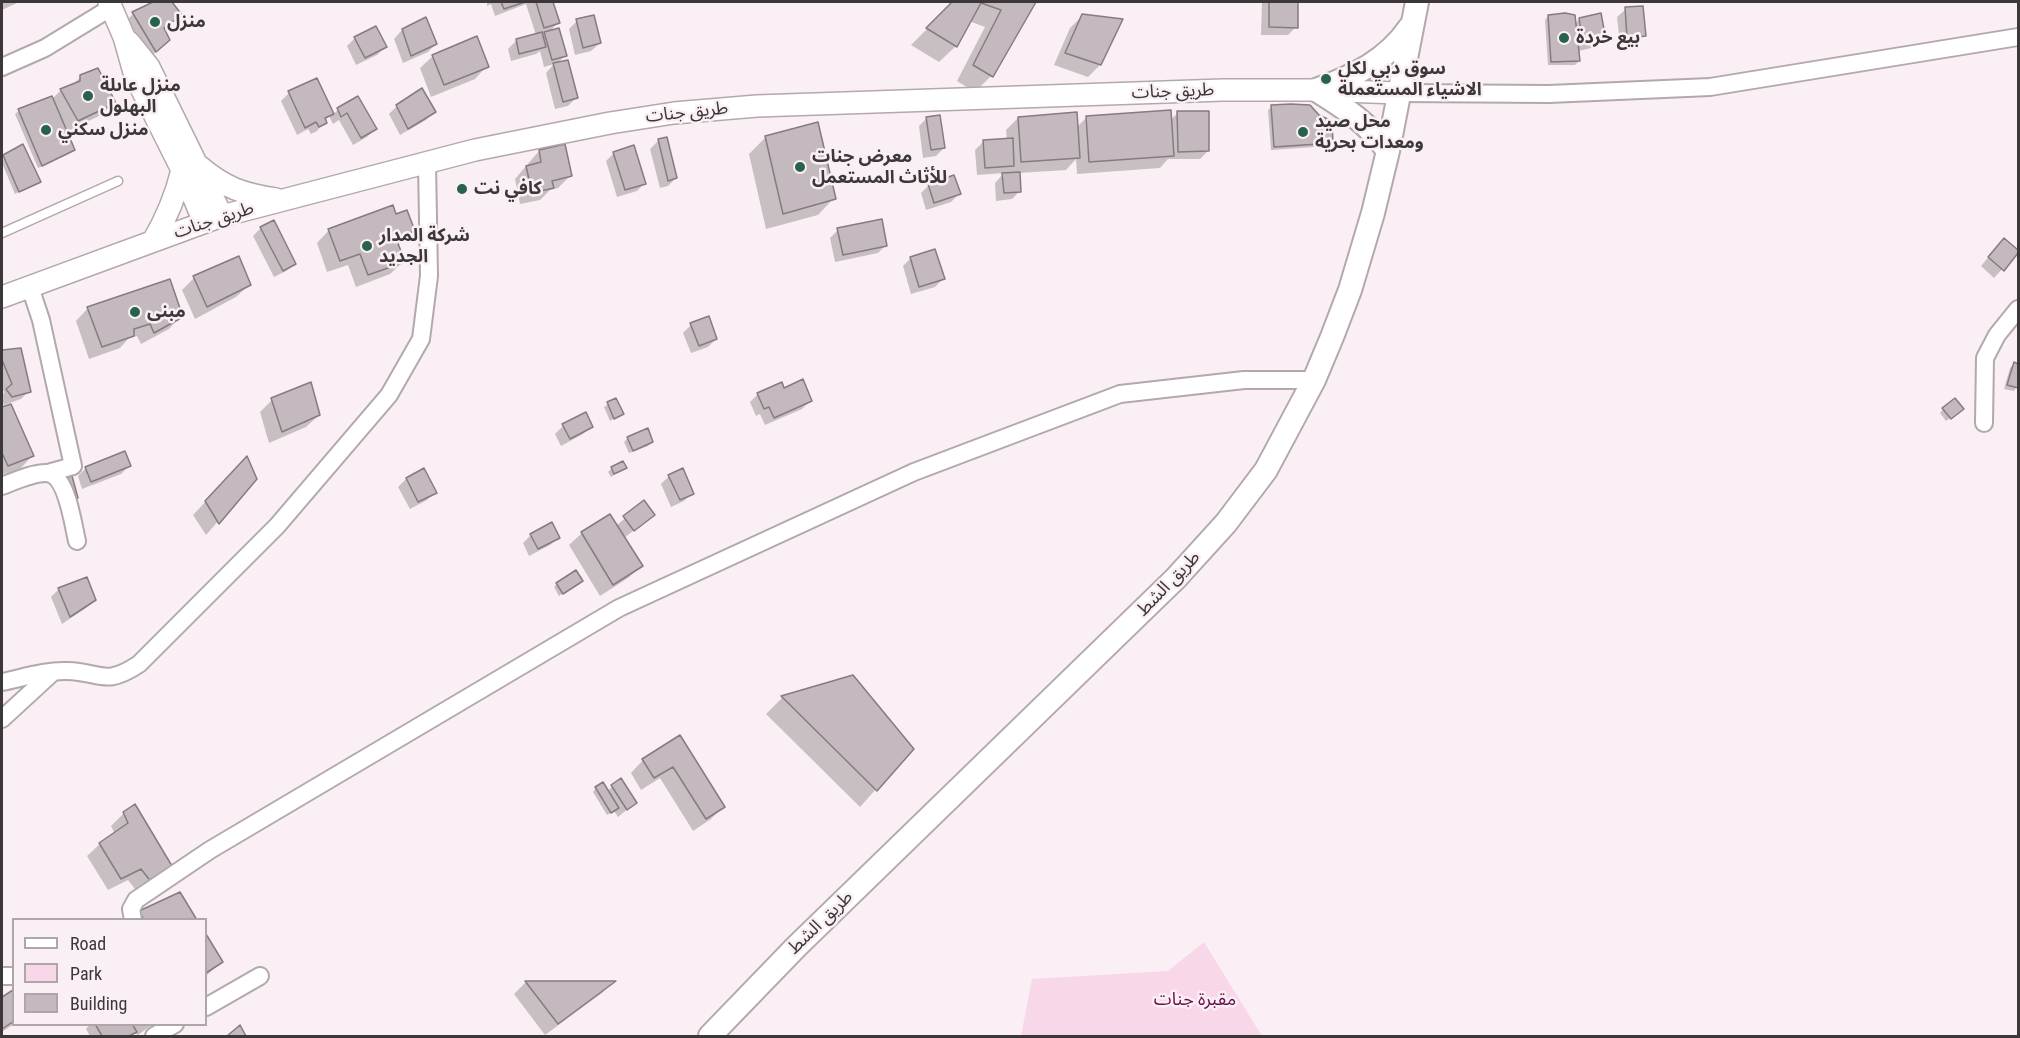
<!DOCTYPE html>
<meta charset="utf-8">
<style>
body{margin:0}
#map{position:relative;width:2020px;height:1038px;overflow:hidden;background:#faeff4;font-family:"Roboto Condensed",sans-serif}
canvas{display:block}
.frame{position:absolute;inset:0;border:3px solid #3c383a;pointer-events:none}
.legend{position:absolute;left:12px;top:918px;width:195px;height:108px;box-sizing:border-box;background:#faeff4;border:2px solid #aea6aa;margin:0;padding:8px 10px;list-style:none;font-size:18px;color:#3c383a}
.legend li{display:flex;align-items:center;gap:12px;height:30px}
.legend b{width:30px;border:2px solid #aea6aa}
</style>
<div id="map">
<canvas width="2020" height="1038"></canvas>
<div class="frame"></div>
<ul class="legend">
<li><b style="height:8px;background:#fff"></b>Road</li>
<li><b style="height:16px;background:#f8d7e8"></b>Park</li>
<li><b style="height:16px;background:#c4b9be"></b>Building</li>
</ul>
</div>
<script>
const g = document.querySelector('canvas').getContext('2d');
g.lineJoin = 'round';
function paint(path, color) { g.fillStyle = color; g.fill(path, 'evenodd'); }
function strokePath(path, color, width, dash) { g.strokeStyle = color; g.lineWidth = width; g.lineCap = dash ? 'butt' : 'round'; g.setLineDash(dash || []); g.stroke(path); }
function write(font, color, halo, rows, align = 'center') {
  g.font = font + ' "Roboto Condensed","Noto Sans Arabic",sans-serif'; g.lineWidth = 5; g.setLineDash([]); g.textBaseline = 'middle'; g.strokeStyle = halo; g.fillStyle = color; for (const [text, x, y, turn = 0] of rows) {
    g.save(); g.translate(x, y); g.rotate((+turn || 0) * Math.PI / 180); g.textAlign = isNaN(turn) ? turn : align; if (halo) g.strokeText(text, 0, 0); g.fillText(text, 0, 0); g.restore();
  }
}
paint(new Path2D(`
 M1204,942l58,94h-241l11,-57 136,-8z`), '#f8d7e8');
paint(new Path2D(`
 M2,2h17l-17,8z
 M157,2h13l10,13 -16,15 -8,22 -13,11 -22,-37 12,-12z
 M487,2h65l6,21 -10,10 17,23 -9,8 20,34 -8,8 -13,3 -9,-36 8,-9 -10,3 -4,-16 -4,3 -25,7 -3,-12 8,-8 20,-6 -10,-31 -31,12 -4,-12 -4,2z
 M954,2h81l-44,74 -16,16 -18,-11 28,-54 -16,-6 -13,25 -17,16 -28,-17z
 M1262,2h35l-1,25 -8,8h-27z
 M1626,9l18,27 -8,8 -16,1 -3,-28z
 M1082,16l18,49 -12,12 -34,-12 16,-37z
 M1548,16l27,8 4,-5 26,20 -9,8 -18,4 1,10 -4,4h-27l-3,-45z
 M426,19l10,25 -8,8 -25,11 -9,-24 8,-9z
 M577,21l23,22 -9,8 -16,4 -6,-26z
 M355,38l30,9 -8,8 -21,10 -9,-19z
 M433,56l54,10 -12,13 -44,18 -11,-29z
 M81,77l33,26 -13,12 -35,17 7,18 -3,3 -32,15 -23,-54 4,-3 33,-12 9,-9 10,-4z
 M316,80l16,35 6,-5 20,-12 17,31 -8,8 -14,8 -14,-25 -6,4 -4,-8 -12,15 -6,3 -3,-5 -11,6 -16,-34 8,-8z
 M397,106l37,6 -8,8 -26,15 -11,-21z
 M1272,107l60,35 -4,4 -57,4 -3,-40z
 M1178,113l30,38 -8,8h-32l-8,9 -83,6 -1,-15 -10,11 -48,3 2,18 -8,8 -16,2 -1,-18 9,-10 -27,2 -2,-25 8,-8 24,-2 -1,-10 12,-12 58,10 11,-11 83,3z
 M927,118l17,30 -8,8 -13,2 -4,-32z
 M766,137l68,61 -16,17 -52,14 -17,-75z
 M666,139l10,39 -8,8 -8,2 -10,-39 8,-8z
 M539,151l31,25 -12,12 -8,2 -10,10 -20,4 -5,-25z
 M614,153l31,30 -8,8 -20,6 -11,-36z
 M4,157l35,24 -24,13 -13,-31z
 M929,185l30,9 -8,8 -25,8 -5,-17z
 M395,216l18,14 -12,13 -4,1 6,18 -13,12 -34,13 -8,-22 -21,7 -10,-29 12,-13z
 M261,228l33,35 -8,8 -12,6 -21,-41z
 M838,230l48,15 -8,8 -43,9 -5,-24z
 M1996,248l22,4 -24,26 -13,-12z
 M911,258l32,21 -8,8 -24,7 -8,-28z
 M194,278l55,7 -13,12 -41,22 -13,-29z
 M88,308l93,8 -12,13 -28,15 -4,-8 -8,2 -9,10 -31,11 -13,-38z
 M691,325l25,14 -8,8 -17,6 -8,-20z
 M20,350l9,41 -8,8 -17,6 -2,-4v-5l2,-3 -2,-7v-34z
 M2014,364l4,1v20l-4,6 -10,-2 6,-21z
 M784,390l26,11 -8,8 -37,16 -5,-11 -4,2 -6,-14 8,-8z
 M272,400l47,15 -13,12 -37,16 -9,-31z
 M615,400l7,14 -12,7 -6,-14z
 M10,406l22,50 -12,13 -18,6v-66z
 M1943,409l15,3 -12,9 -6,-8z
 M563,426h28l-8,8 -22,12 -6,-12z
 M628,438l23,4 -3,4 -19,7 -5,-11z
 M129,466l-8,8 -39,15 -4,-13 8,-8z
 M612,468h13l-14,9 -3,-5z
 M235,470l20,9 -49,56 -13,-20z
 M423,470l12,22 -8,8 -17,9 -12,-22 8,-8z
 M669,476l23,17 -8,8 -13,6 -10,-23z
 M644,502l9,13 -29,23 17,28 -13,12 -28,18 -31,-51 13,-12 34,-7z
 M531,535l27,2 -8,8 -21,11 -6,-13z
 M581,581l-22,15 -5,-9 3,-3z
 M59,589l35,11 -8,8 -24,16 -11,-27z
 M852,676l60,73 -52,58 -94,-93 16,-16z
 M680,737l43,70 -12,12 -18,12 -33,-53 -19,12 -10,-17 12,-13z
 M620,781l15,22 -17,14 -4,-6 -7,4 -14,-23 3,-4 11,3z
 M124,813l46,53 -31,28 -11,-14 -20,10 -21,-34 13,-12 15,-10 -4,-8z
 M206,937l15,25 -15,14z
 M526,982h87l-11,11 -57,42 -31,-41z
 M12,992l2,32 -12,8v-33z
 M90,1024h63l-15,11 -4,-2 -4,3h-40l-4,-7z`), '#0003');
const building = new Path2D(`
 M153,2h19l10,13 -18,13 6,12 -14,12 -24,-40z
 M501,2h24l-21,7z
 M536,2h17l7,21 -16,5z
 M952,2h84l-43,75 -20,-12 28,-55 -20,-7 -24,44 -31,-19z
 M1269,2h29v26l-29,-1z
 M1643,6l3,30 -19,2 -2,-31z
 M1565,13l10,2 5,46 -29,1 -3,-47z
 M1601,13l5,27 -23,4 -4,-26z
 M1082,14l41,5 -22,46 -36,-12z
 M594,15l7,28 -18,5 -7,-29z
 M426,17l11,27 -26,12 -9,-27z
 M376,26l11,21 -22,11 -11,-21z
 M559,28l8,28 -15,4 -8,-28z
 M542,32l4,15 -27,7 -3,-15z
 M477,36l12,31 -45,18 -12,-30z
 M568,60l10,38 -15,4 -10,-39z
 M98,68l18,35 -38,18 -18,-32 20,-8v-6z
 M317,78l17,36 -9,4 2,5 -8,4 -3,-5 -11,6 -17,-37z
 M422,88l14,24 -28,17 -12,-24z
 M52,96l23,54 -33,16 -24,-57z
 M358,96l19,33 -16,9 -14,-25 -6,4 -4,-9z
 M1291,104l19,1 9,10 13,6 1,22 -59,4 -3,-42z
 M1171,110l3,46 -85,6 -3,-46z
 M1177,111h32v40l-31,1z
 M1077,112l3,46 -59,4 -3,-45z
 M940,115l5,33 -14,2 -5,-33z
 M818,122l18,77 -53,15 -18,-78z
 M667,137l10,41 -9,3 -10,-42z
 M1013,138l1,28 -29,2 -2,-28z
 M23,144l18,38 -22,10 -16,-37z
 M565,144l7,32 -20,5 2,7 -22,5 -6,-27 15,-4 -2,-12z
 M634,145l12,39 -21,6 -12,-38z
 M1020,172l1,20 -17,1 -2,-20z
 M954,175l7,19 -27,9 -6,-19z
 M393,205l3,9 11,-4 8,21 -19,7 9,24 -37,13 -8,-21 -20,7 -12,-32z
 M882,219l5,27 -44,9 -6,-27z
 M274,220l22,44 -13,7 -23,-44z
 M2004,238l14,12v3l-14,18 -16,-14z
 M935,249l10,30 -26,8 -9,-30z
 M239,256l12,29 -44,22 -14,-31z
 M170,279l13,38 -29,16 -4,-9 -16,5v7l-32,11 -15,-40z
 M709,316l8,23 -18,7 -9,-23z
 M21,348l10,44 -19,5 -6,-8 6,-5 -10,-24v-10z
 M2014,362l4,2v24l-11,-3z
 M803,379l9,22 -38,17 -5,-11 -5,2 -7,-16 25,-11 2,6z
 M311,382l9,33 -38,17 -11,-34z
 M616,398l8,16 -10,5 -7,-17z
 M1955,398l9,11 -13,10 -9,-11z
 M11,404l23,52 -26,10 -6,-13v-46z
 M586,412l7,15 -23,12 -8,-15z
 M648,428l5,14 -20,9 -6,-14z
 M125,451l6,15 -40,16 -6,-15z
 M247,456l10,23 -38,45 -14,-23z
 M623,461l4,7 -13,6 -3,-7z
 M424,468l13,25 -19,9 -12,-24z
 M683,468l11,26 -14,6 -12,-25z
 M72,476l6,22 -8,2 -6,-22z
 M644,500l11,15 -21,16 -11,-15z
 M610,514l33,52 -30,19 -32,-53z
 M552,522l8,16 -22,11 -8,-15z
 M576,570l7,11 -20,13 -7,-11z
 M87,577l9,23 -26,17 -12,-29z
 M853,675l61,74 -37,42 -96,-95z
 M680,735l45,72 -19,12 -33,-52 -19,11 -12,-19z
 M621,778l16,25 -10,7 -16,-25z
 M603,782l16,26 -8,5 -16,-26z
 M135,804l37,62 -20,17 -11,-14 -20,10 -22,-36 29,-20 -5,-11z
 M180,892l17,28h-53l-5,-9z
 M206,934l17,28 -17,11z
 M525,981h91l-58,43z
 M13,990l1,31 -12,8v-32z
 M95,1024h37l5,8 -8,4h-27z
 M240,1025l6,11h-19z`);
paint(building, '#c4b9be');
strokePath(building, '#857b80', 1.5);
const service = new Path2D(`
 M2,233l116,-52`);
const minor = new Path2D(`
 M2,67l43,-19 67,-41
 M1398,93l151,1 161,-7 308,-50
 M30,287l11,33 32,146 -25,7
 M1984,423l1,-65 12,-23 21,-26
 M2,486c13,-5 30,-13 44,-13 21,0 27,52 31,68
 M2,682c20,-4 44,-12 65,-11 35,1 37,16 72,-7l138,-138 112,-131 32,-56 8,-63 -2,-113
 M2,719l50,-46
 M133,920l-2,-11 5,-9 74,-50 409,-242 295,-136 206,-78 124,-14h70
 M2,976h12
 M206,1007l54,-31
 M154,1036l21,-12`);
const tertiary = new Path2D(`
 M109,2l15,35 11,39 47,94 22,52
 M129,42l20,25 73,149
 M199,166c26,22 44,28 77,33
 M153,241c13,-22 23,-46 29,-71
 M2,297l220,-81 253,-66 135,-27 64,-10 83,-7 466,-16h93l82,3`);
const secondary = new Path2D(`
 M1316,90c38,-14 71,-29 94,-63
 M1316,90c29,18 52,33 72,61
 M710,1036l86,-89 380,-369 50,-55 40,-53 48,-90 18,-43 18,-47 23,-77 15,-62 29,-149`);
strokePath(service, '#b3a8ad', 11);
strokePath(minor, '#b3a8ad', 20);
strokePath(tertiary, '#b3a8ad', 24);
strokePath(secondary, '#b3a8ad', 26);
strokePath(service, '#fff', 8);
strokePath(minor, '#fff', 16);
strokePath(tertiary, '#fff', 21);
strokePath(secondary, '#fff', 22);
for (const [x, y, r, color] of [
 [155,22,6,"#27624c"],
 [1564,38,6,"#27624c"],
 [1326,79,6,"#27624c"],
 [88,96,6,"#27624c"],
 [46,130,6,"#27624c"],
 [1303,132,6,"#27624c"],
 [800,167,6,"#27624c"],
 [462,189,6,"#27624c"],
 [367,246,6,"#27624c"],
 [135,312,6,"#27624c"]
]) { const dot = new Path2D(); dot.arc(x, y, r, 0, 2 * Math.PI); g.fillStyle = color; g.fill(dot); strokePath(dot, '#faeff4', 2); }
write('bold 18px', '#3c383a', '#faeff4', [
 ["منزل",167,22],
 ["بيع خردة",1576,38],
 ["سوق دبي لكل",1338,69],
 ["الاشياء المستعملة",1338,90],
 ["منزل عاىلة",100,86],
 ["البهلول",100,107],
 ["محل صيد",1315,122],
 ["ومعدات بحرية",1315,143],
 ["منزل سكني",58,130],
 ["معرض جنات",812,157],
 ["للأثاث المستعمل",812,178],
 ["كافي نت",474,189],
 ["شركة المدار",379,236],
 ["الجديد",379,257],
 ["مبنى",147,312]
], 'left');
write('18px', '#3c383a', '#faeff4', [
 ["طريق جنات",1173,92,-2],
 ["طريق جنات",687,113,-6],
 ["طريق جنات",214,221,-18],
 ["طريق الشط",1169,584,-46],
 ["طريق الشط",821,923,-44]
]);
write('18px', '#690f4b', '#faeff4', [
 ["مقبرة جنات",1195,1000]
]);
</script>
